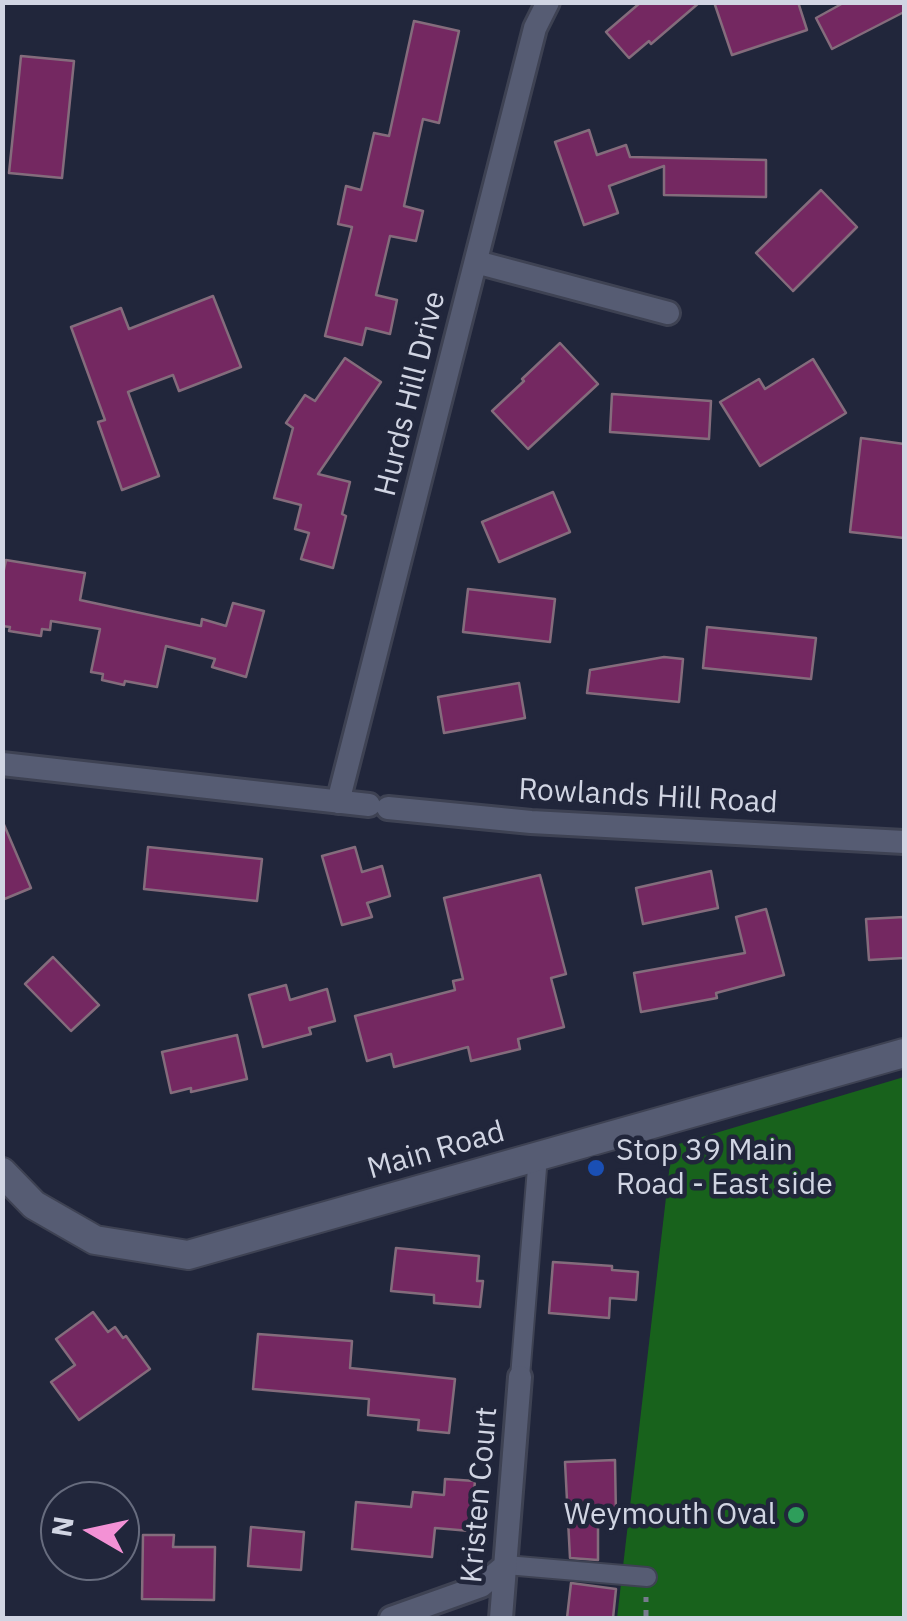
<!DOCTYPE html>
<style>
body{margin:0}
#map{position:relative;width:907px;height:1621px;overflow:hidden;background:#21263b;font-family:"IBM Plex Sans",sans-serif}
canvas{display:block}
.frame{position:absolute;inset:0;border:5px solid #d1d5e3;pointer-events:none}
.north{position:absolute;left:40px;top:1481px;width:100px;height:100px;box-sizing:border-box;background:#21263b;border:2px solid #676c7e;border-radius:50%;rotate:279deg;font-size:28px;font-weight:700;line-height:40px;text-align:center;color:#d1d5e3}
.north::after{content:'';display:block;margin:auto;width:35px;height:45px;background:#f391d5;clip-path:polygon(50% 0,100% 100%,50% 72%,0 100%)}
</style>
<div id="map">
<canvas width="907" height="1621"></canvas>
<div class="frame"></div>
<div class="north">N</div>
</div>
<script>
const g = document.querySelector('canvas').getContext('2d');
g.lineJoin = 'round';
function paint(path, color) { g.fillStyle = color; g.fill(path, 'evenodd'); }
function strokePath(path, color, width, dash) { g.strokeStyle = color; g.lineWidth = width; g.lineCap = dash ? 'butt' : 'round'; g.setLineDash(dash || []); g.stroke(path); }
function write(font, color, halo, rows, align = 'center') {
  g.font = font + ' "IBM Plex Sans",sans-serif'; g.lineWidth = 9; g.setLineDash([]); g.textBaseline = 'middle'; g.strokeStyle = halo; g.fillStyle = color; for (const [text, x, y, turn = 0] of rows) {
    g.save(); g.translate(x, y); g.rotate((+turn || 0) * Math.PI / 180); g.textAlign = isNaN(turn) ? turn : align; if (halo) g.strokeText(text, 0, 0); g.fillText(text, 0, 0); g.restore();
  }
}
paint(new Path2D(`
 M904,1077v541h-287l55,-472z`), '#18621c');
const building = new Path2D(`
 M641,2h59l-49,42 -2,-3 -20,17 -23,-26z
 M714,2h84l9,28 -75,25z
 M845,2h59v10l-72,37 -16,-31z
 M414,21l45,10 -20,92 -16,-4 -19,87 19,5 -7,30 -26,-5 -14,59 21,5 -7,34 -24,-6 -4,17 -37,-9 27,-109 -14,-3 8,-38 15,4 13,-57 15,3z
 M21,56l53,5 -12,117 -53,-5z
 M589,130l8,25 29,-10 4,12 136,3v37l-102,-2v-29l-55,20 9,27 -34,12 -29,-83z
 M821,190l36,37 -64,64 -37,-38z
 M213,296l28,71 -62,24 -6,-16 -45,17 31,84 -37,14 -24,-68 7,-2 -34,-93 50,-19 8,21z
 M560,343l38,41 -70,65 -36,-38 32,-30 -2,-2z
 M345,358l36,24 -63,92 32,8 -8,32 4,2 -13,52 -32,-9 8,-26 -14,-4 6,-24 -27,-7 19,-70 -7,-5 19,-28 10,6z
 M813,359l33,54 -86,53 -40,-64 39,-23 6,10z
 M612,394l99,7 -2,38 -99,-7z
 M861,438l43,6v94l-54,-6z
 M553,492l17,40 -71,30 -17,-40z
 M6,560l79,13 -5,27 121,26 1,-7 24,7 7,-23 31,8 -18,66 -34,-10 3,-8 -49,-13 -9,41 -32,-6 -1,4 -22,-5 1,-6 -12,-2 9,-43 -49,-8 -1,9 -8,-1 -1,7 -32,-5 1,-4 -8,-1v-47z
 M468,589l87,10 -5,43 -87,-10z
 M707,627l109,11 -5,41 -108,-11z
 M664,657l19,2 -4,43 -92,-9 3,-23z
 M519,683l6,35 -81,15 -6,-36z
 M2,820l29,68 -29,12z
 M148,847l114,12 -5,42 -113,-12z
 M355,847l7,25 20,-6 8,30 -23,7 5,14 -30,8 -20,-69z
 M711,871l7,37 -75,16 -7,-36z
 M540,875l26,99 -15,4 13,49 -46,12 2,10 -49,12 -3,-14 -74,20 -3,-13 -24,7 -12,-45 100,-26 -2,-9 10,-2 -19,-81z
 M766,909l18,66 -68,18 1,5 -76,14 -7,-39 111,-20 -9,-36z
 M904,917v41l-35,2 -3,-41z
 M53,957l46,48 -28,26 -46,-47z
 M286,985l4,15 37,-11 8,32 -26,7 2,6 -48,13 -14,-52z
 M237,1035l10,44 -56,13v-4l-20,5 -9,-41z
 M396,1248l83,8 -2,25h6l-3,26 -46,-4v-8l-43,-4z
 M553,1262l59,4v4l26,2 -2,28 -26,-2 -1,20 -60,-5z
 M93,1312l15,20 7,-5 8,11 3,-2 24,33 -71,51 -28,-38 24,-17 -19,-26z
 M258,1334l94,7 -2,27 105,11 -6,54 -31,-3 1,-10 -51,-5 1,-16 -116,-10z
 M615,1460l1,57 -18,1v42l-28,-2 -5,-96z
 M445,1479l30,2 -5,50 -35,-3 -3,29 -80,-8 4,-47 55,5 2,-15 31,3z
 M251,1527l53,5 -3,38 -53,-4z
 M143,1535h31l-1,12h42l-1,53 -72,-1z
 M571,1583l45,6 -3,29h-46z`);
paint(building, '#742861');
strokePath(building, '#846c7c', 2.5);
const pedestrian = new Path2D(`
 M520,1377l18,-221
 M506,1565l141,12`);
const minor = new Path2D(`
 M476,262l192,51
 M2,764l367,41
 M338,802l197,-774 13,-26
 M388,808l143,14 373,20
 M391,1618l90,-32 25,-21
 M501,1618l19,-241`);
const secondary = new Path2D(`
 M2,1172l32,33 61,35 93,15 716,-202`);
strokePath(pedestrian, '#3e4253', 22);
strokePath(minor, '#3e4253', 28);
strokePath(secondary, '#3e4253', 32);
strokePath(new Path2D(`
 M646,1618v-21`), '#777b8d', 5, [8, 8]);
strokePath(pedestrian, '#565c73', 18);
strokePath(minor, '#565c73', 22);
strokePath(secondary, '#565c73', 28);
for (const [x, y, r, color] of [
 [596,1168,10,"#1a4fb4"],
 [796,1515,10,"#2e9e5b"]
]) { const dot = new Path2D(); dot.arc(x, y, r, 0, 2 * Math.PI); g.fillStyle = color; g.fill(dot); strokePath(dot, '#21263b', 4); }
write('30px', '#d1d5e3', '#21263b', [
 ["Hurds Hill Drive",411,394,-76],
 ["Rowlands Hill Road",648,797,3],
 ["Main Road",436,1151,-16],
 ["Kristen Court",480,1495,-85]
]);
write('30px', '#d1d5e3', '#21263b', [
 ["Stop 39 Main",616,1151],
 ["Road - East side",616,1185],
 ["Weymouth Oval",776,1515,"right"]
], 'left');
</script>
